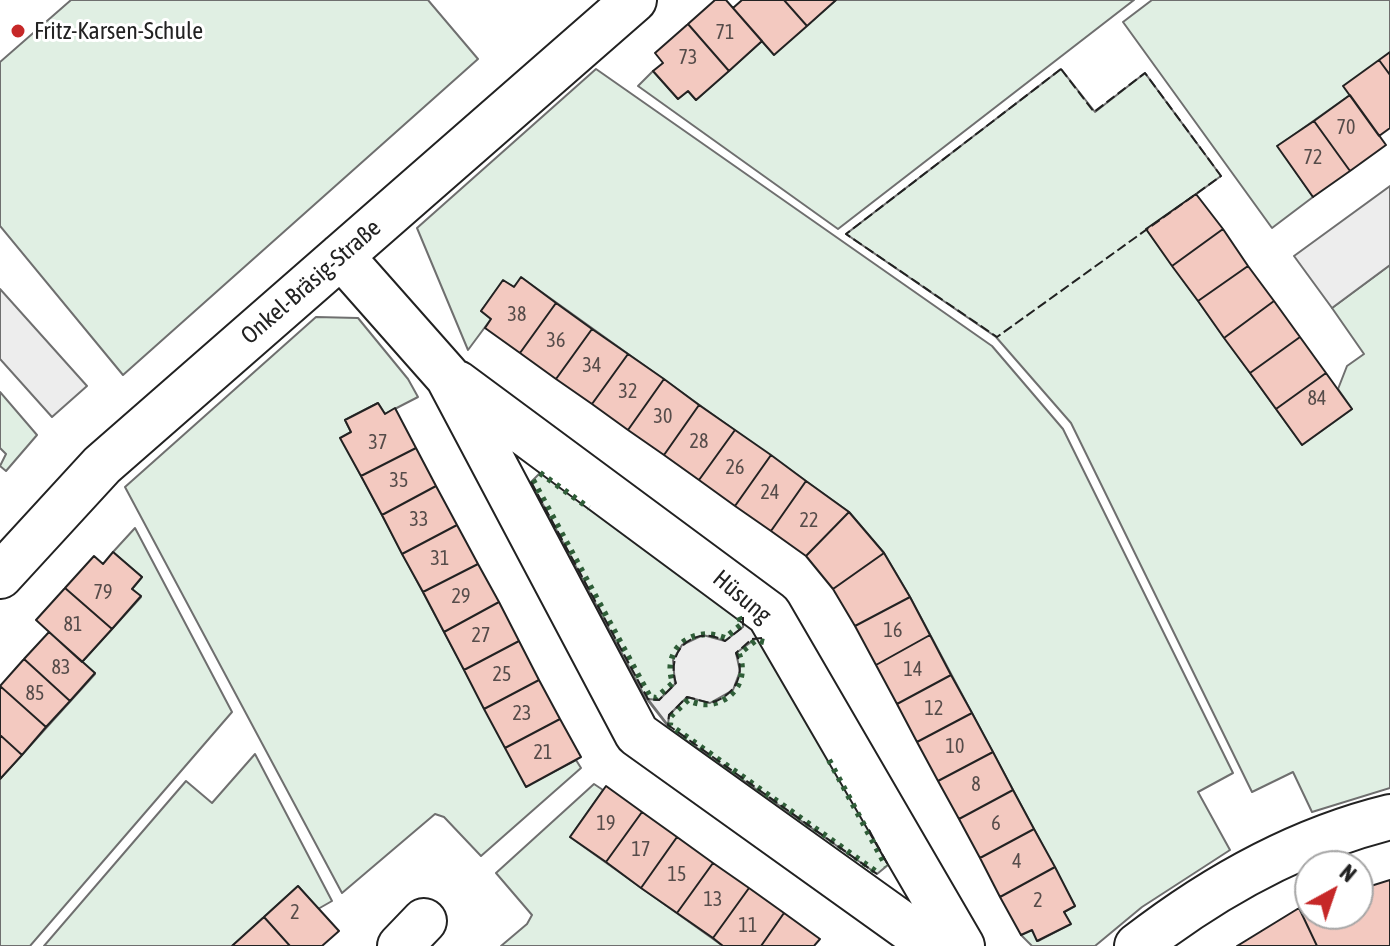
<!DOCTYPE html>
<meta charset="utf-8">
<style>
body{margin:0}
#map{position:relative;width:1390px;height:946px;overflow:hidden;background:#fff;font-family:"Asap Condensed",sans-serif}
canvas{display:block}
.north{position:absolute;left:1294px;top:850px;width:80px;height:80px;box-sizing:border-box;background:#fff;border:2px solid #a7a7a7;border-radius:50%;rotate:40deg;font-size:22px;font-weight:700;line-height:32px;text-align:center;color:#222}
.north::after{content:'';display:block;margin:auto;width:28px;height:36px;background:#c62828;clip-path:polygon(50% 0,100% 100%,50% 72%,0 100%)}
</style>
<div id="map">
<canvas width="1390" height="946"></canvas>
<div class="north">N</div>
</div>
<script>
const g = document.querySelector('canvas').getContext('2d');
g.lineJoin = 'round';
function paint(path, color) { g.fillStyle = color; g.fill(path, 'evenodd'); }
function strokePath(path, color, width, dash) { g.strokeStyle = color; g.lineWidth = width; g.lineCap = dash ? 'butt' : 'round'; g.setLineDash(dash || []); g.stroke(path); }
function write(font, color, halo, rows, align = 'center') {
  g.font = font + ' "Asap Condensed",sans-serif'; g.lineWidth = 6; g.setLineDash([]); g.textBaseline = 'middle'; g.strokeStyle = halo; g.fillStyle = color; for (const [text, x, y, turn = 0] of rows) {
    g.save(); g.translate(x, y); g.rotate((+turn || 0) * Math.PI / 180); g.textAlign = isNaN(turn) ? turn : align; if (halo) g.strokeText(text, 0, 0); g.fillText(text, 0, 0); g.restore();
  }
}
const green = new Path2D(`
 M71,0h357l50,59 -355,316 -123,-149v-164z
 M836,0h298l-296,229 -200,-143 15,-15 25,28 10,-8 8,9 66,-59 12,13z
 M1152,0h238v52l-40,43 -72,51 35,51 -41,31 -149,-206z
 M596,69l396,277 71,83 170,344 -35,19 32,58 -88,57 -47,39h-63l-11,-11 11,-5 6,11 32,-17 -6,-12 11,-6 -165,-309 -26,-44 -35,-41 -327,-234 -8,9 -11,-6 -22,30 10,8 -23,31 -51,-122z
 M1061,69l34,43 50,-39 76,103 -74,54 155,215 50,-36 -14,-20 9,-23 17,-12 -32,-46 58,-43v523l-78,24 -19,-40 -41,20 -181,-369 -75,-86 -150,-103z
 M316,317l42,1 50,61 10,18 -33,17 -7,-11 -33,17 6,12 -10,6 185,348 50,-26 5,8 -100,88 -37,-39 -9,-3 -93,79 -217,-406z
 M0,392l37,43 -31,36 -6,-5 6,-12 -6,-6z
 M541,472l200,142 28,30 119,221 -11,9 -207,-145 -25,-32 -114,-215z
 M135,528l97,184 -202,234h-30v-167l95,-105 -13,-12 59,-65 -9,-8 10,-12 -29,-25z
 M255,754l77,147 -14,8 -20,-23 -66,60h-188l142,-165 26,22z
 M594,784l9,6 -33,47 153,109h-222l26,-22 5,-9 -36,-42z`);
paint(green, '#e0efe3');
strokePath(green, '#6f6f6f', 2);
const parking = new Path2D(`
 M1390,186v79l-58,43 -38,-52z
 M0,289l87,97 -35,31 -52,-58z
 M744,620l10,8 4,9 -22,16 4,18 -7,19 -23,13 -23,-6 -18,18 -1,10 -20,-26 11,1 16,-16 -2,-24 9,-15 21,-10 22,6 18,-14z`);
paint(parking, '#ededed');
strokePath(parking, '#6f6f6f', 2);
const building = new Path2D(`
 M715,0h11l36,41 -33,30 -41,-47z
 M742,0h42l23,26 -33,29 -41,-47z
 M784,0h52l-29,26z
 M688,24l41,47 -33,29 -8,-9 -10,8 -25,-28 10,-8 -8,-10z
 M1390,52v23l-11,-15z
 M1379,60l11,15v53l-11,8 -36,-50z
 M1350,95l36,50 -36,26 -36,-50z
 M1314,121l36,50 -37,26 -36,-51z
 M1196,194l27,35 -51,37 -26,-37z
 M1223,229l25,37 -50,35 -26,-35z
 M1248,266l26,35 -50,37 -26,-37z
 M521,277l35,26 -36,50 -35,-25 6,-9 -10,-8 22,-31 11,7z
 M1274,301l26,36 -50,36 -26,-35z
 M556,303l36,26 -36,50 -36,-26z
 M592,329l36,25 -36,50 -36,-25z
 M1300,337l26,36 -50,36 -26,-36z
 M628,354l36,25 -36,51 -36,-26z
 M1326,373l26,36 -50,36 -26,-36z
 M664,379l35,26 -35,50 -36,-25z
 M378,403l7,11 10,-6 21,40 -55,28 -21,-38 11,-6 -6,-12z
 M699,405l36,25 -36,50 -35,-25z
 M735,430l36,25 -36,51 -36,-26z
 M416,448l20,38 -54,29 -21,-39z
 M771,455l35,26 -35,50 -36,-25z
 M806,481l43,31 -43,44 -35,-25z
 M436,486l21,39 -55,29 -20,-39z
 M849,512l35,41 -51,36 -27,-33z
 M457,525l21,39 -55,28 -21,-38z
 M113,552l29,25 -10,12 9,7 -29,33 -47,-41 29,-32 9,8z
 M884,553l26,44 -55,29 -22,-37z
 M478,564l21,38 -55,30 -21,-40z
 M65,588l47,41 -30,33 -46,-42z
 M910,597l20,38 -54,30 -21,-39z
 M499,602l20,39 -55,29 -20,-38z
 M49,632l46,41 -25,28 -46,-42z
 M930,635l21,40 -54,29 -21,-39z
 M519,641l20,39 -55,29 -20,-39z
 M24,659l46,42 -24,26 -46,-41z
 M951,675l21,38 -55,29 -20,-38z
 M539,680l21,39 -55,29 -21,-39z
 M0,686l46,41 -24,28 -22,-20z
 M972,713l21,39 -55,29 -21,-39z
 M560,719l21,38 -55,30 -21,-39z
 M0,735l22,20 -22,24z
 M993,752l20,38 -54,29 -21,-38z
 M606,786l36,26 -36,50 -36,-25z
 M1013,790l21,39 -54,29 -21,-39z
 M642,812l35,25 -36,51 -35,-26z
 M1034,829l21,38 -55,30 -20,-39z
 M677,837l36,26 -36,50 -36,-25z
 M713,863l36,25 -36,50 -36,-25z
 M1055,867l20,39 -11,6 7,12 -34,17 -5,-11 -11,5 -21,-38z
 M1390,880v66h-73l-18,-38 11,-3v9h48v-24z
 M298,886l41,45 -17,15h-32l-26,-29z
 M749,888l35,25 -23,33h-38l-10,-8z
 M1299,908l18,38h-80z
 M784,913l36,26 -6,7h-53z
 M264,917l26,29h-58z`);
paint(building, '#f3c9c0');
strokePath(building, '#222', 2);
const street = new Path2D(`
 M341,256l107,121 189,357 296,212
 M457,383l312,231 193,332
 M0,576l102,-111 532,-465
 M400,946l24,-25
 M1137,946c76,-59 159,-106 253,-129`);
strokePath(street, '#222', 48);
strokePath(street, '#fff', 44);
strokePath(new Path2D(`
 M540,473l49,35
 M533,480l117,217 6,1 17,-15c-12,-35 20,-58 52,-45l17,-14 -4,-9
 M764,642l-8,-2 -17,14c13,34 -20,61 -51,46l-17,16 -1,9 208,148
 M829,760l57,106`), '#2f5e38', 6, [4, 6]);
strokePath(new Path2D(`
 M1061,69l33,43 51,-39 76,103 -224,161 -151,-103z
 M531,482l117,217 11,1 17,-17c-11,-32 18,-59 49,-42l18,-14v-10
 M762,638l-10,1 -16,14c11,23 -3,44 -26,50l-23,-6 -18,18 -1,10 209,149
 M869,830l19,35`), '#222', 2, [10, 4]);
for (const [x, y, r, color] of [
 [18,31,8,"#c62828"]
]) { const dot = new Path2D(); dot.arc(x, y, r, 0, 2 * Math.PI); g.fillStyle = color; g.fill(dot); strokePath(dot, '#fff', 3); }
write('20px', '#564c4a', null, [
 ["71",725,33],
 ["73",688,58],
 ["70",1346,128],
 ["72",1313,158],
 ["38",517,315],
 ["36",556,341],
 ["34",592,366],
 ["32",628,392],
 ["84",1317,399],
 ["30",663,417],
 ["28",699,442],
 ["37",378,443],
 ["26",735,468],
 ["35",399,481],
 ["24",770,493],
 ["33",419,520],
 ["22",809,521],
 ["31",440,559],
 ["79",103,593],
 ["29",461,597],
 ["81",73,625],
 ["16",893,631],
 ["27",481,636],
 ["83",61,668],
 ["14",913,670],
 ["25",502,675],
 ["85",35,694],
 ["12",934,709],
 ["23",522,714],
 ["10",955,747],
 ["21",543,753],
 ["8",976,785],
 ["19",606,824],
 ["6",996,824],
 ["17",641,850],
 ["4",1017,862],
 ["15",677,875],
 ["13",713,900],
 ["2",1038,901],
 ["2",295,913],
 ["11",748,926]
]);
write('24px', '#222', '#fff', [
 ["Fritz-Karsen-Schule",34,31]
], 'left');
write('24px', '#222', '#fff', [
 ["Onkel-Bräsig-Straße",311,282,-41],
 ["Hüsung",742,597,40]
]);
</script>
